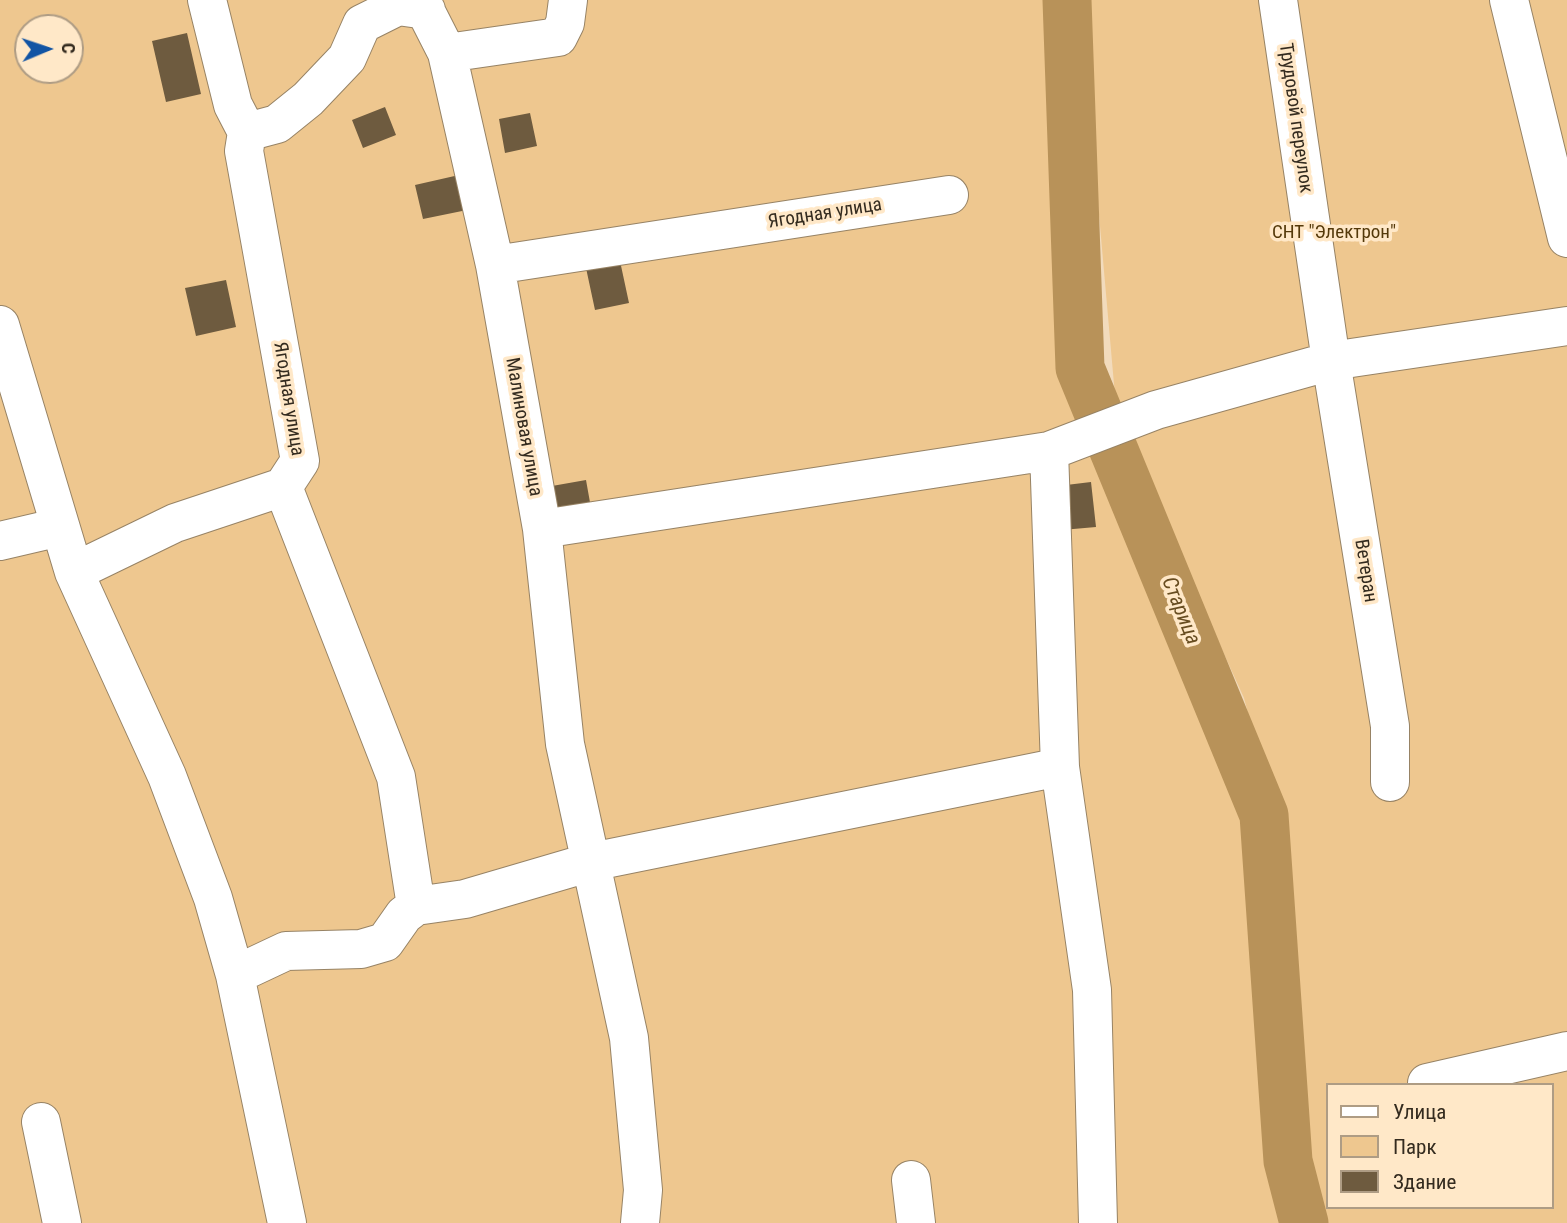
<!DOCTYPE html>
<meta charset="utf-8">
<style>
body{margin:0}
#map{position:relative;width:1567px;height:1223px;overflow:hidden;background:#f2dbbc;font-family:"Roboto Condensed",sans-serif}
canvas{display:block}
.legend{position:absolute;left:1326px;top:1083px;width:228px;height:126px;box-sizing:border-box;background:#ffe8c8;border:2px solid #ae9c84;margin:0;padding:9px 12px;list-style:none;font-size:21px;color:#342b1f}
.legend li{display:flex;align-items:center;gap:14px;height:35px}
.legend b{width:35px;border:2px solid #ae9c84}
.north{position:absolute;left:14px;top:14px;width:70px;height:70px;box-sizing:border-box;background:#ffe8c8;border:2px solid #ae9c84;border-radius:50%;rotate:88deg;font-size:19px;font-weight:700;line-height:28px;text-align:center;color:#342b1f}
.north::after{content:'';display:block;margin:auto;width:24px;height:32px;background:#1254a4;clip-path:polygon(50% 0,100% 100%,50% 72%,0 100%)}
</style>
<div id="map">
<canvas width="1567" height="1223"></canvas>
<ul class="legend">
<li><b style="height:9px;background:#fff"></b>Улица</li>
<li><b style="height:19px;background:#eec78f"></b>Парк</li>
<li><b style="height:19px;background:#6e5b3f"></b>Здание</li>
</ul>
<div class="north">С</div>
</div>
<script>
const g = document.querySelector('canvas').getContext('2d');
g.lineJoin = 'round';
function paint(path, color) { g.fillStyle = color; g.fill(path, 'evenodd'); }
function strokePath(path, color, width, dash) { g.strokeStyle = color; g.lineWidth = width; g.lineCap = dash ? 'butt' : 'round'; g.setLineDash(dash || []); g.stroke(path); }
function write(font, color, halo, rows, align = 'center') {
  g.font = font + ' "Roboto Condensed",sans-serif'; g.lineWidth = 7; g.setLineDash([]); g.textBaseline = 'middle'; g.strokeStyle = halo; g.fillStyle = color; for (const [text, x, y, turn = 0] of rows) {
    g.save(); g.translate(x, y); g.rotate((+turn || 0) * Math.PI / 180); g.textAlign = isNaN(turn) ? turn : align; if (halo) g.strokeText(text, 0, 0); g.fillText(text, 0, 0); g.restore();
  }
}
paint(new Path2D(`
 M0,0h1051l26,426 179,367 11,322 26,108h-1293zM28,28h42v42h-42z
 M1080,0h487v1223h-252l-30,-173 -8,-226 -33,-126 -127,-280zM1327,1085h224v122h-224z`), '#eec78f');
strokePath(new Path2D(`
 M1067,0l13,368 184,447 24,346 16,62`), '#b89259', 49);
paint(new Path2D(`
 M187,33l14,61 -35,8 -14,-61z
 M385,107l11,28 -33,13 -11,-28z
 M530,113l7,33 -32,7 -6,-34z
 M459,175l8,35 -44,9 -8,-34z
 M620,261l9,42 -34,7 -9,-42z
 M226,280l10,47 -40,9 -11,-48z
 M586,480l5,28 -34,6 -5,-28z
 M1091,482l5,45 -34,3 -4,-44z`), '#6e5b3f');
const minor = new Path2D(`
 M207,0l26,105 14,27 -3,19 56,310 -17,26
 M420,0l27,53 48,212 47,264 23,215 64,294 14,152 -3,33
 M1278,0l53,361 59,365v56
 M1509,0l58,238
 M447,53l111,-16 7,-14 3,-23
 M247,132l30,-8 31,-25 39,-41 15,-34 36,-18 28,4
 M495,265l454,-70
 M0,325l74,247 93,204 46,122 22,77 52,248
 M1049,451l11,316 32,223 6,233
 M283,487l113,290 20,129
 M542,529l507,-78 107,-41 175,-49 236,-35
 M0,541l60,-14
 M74,572l101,-49 108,-36
 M235,975l51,-24 75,-2 24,-7 19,-27 12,-9 49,-7 126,-37 469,-95
 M1427,1085v-2l140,-32
 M41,1122l21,101
 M911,1180l5,43`);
strokePath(minor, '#978365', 40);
strokePath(minor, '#fff', 38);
write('19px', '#342b1f', '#ffe8c8', [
 ["Трудовой переулок",1295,118,82],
 ["Ягодная улица",825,214,-9],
 ["Ягодная улица",288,399,81],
 ["Малиновая улица",523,427,80],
 ["Ветеран",1365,571,81]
]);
write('19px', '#54390a', '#ffe8c8', [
 ["СНТ \"Электрон\"",1334,233]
]);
write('italic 21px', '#674c20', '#ffe8c8', [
 ["Старица",1180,611,68]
]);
</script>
